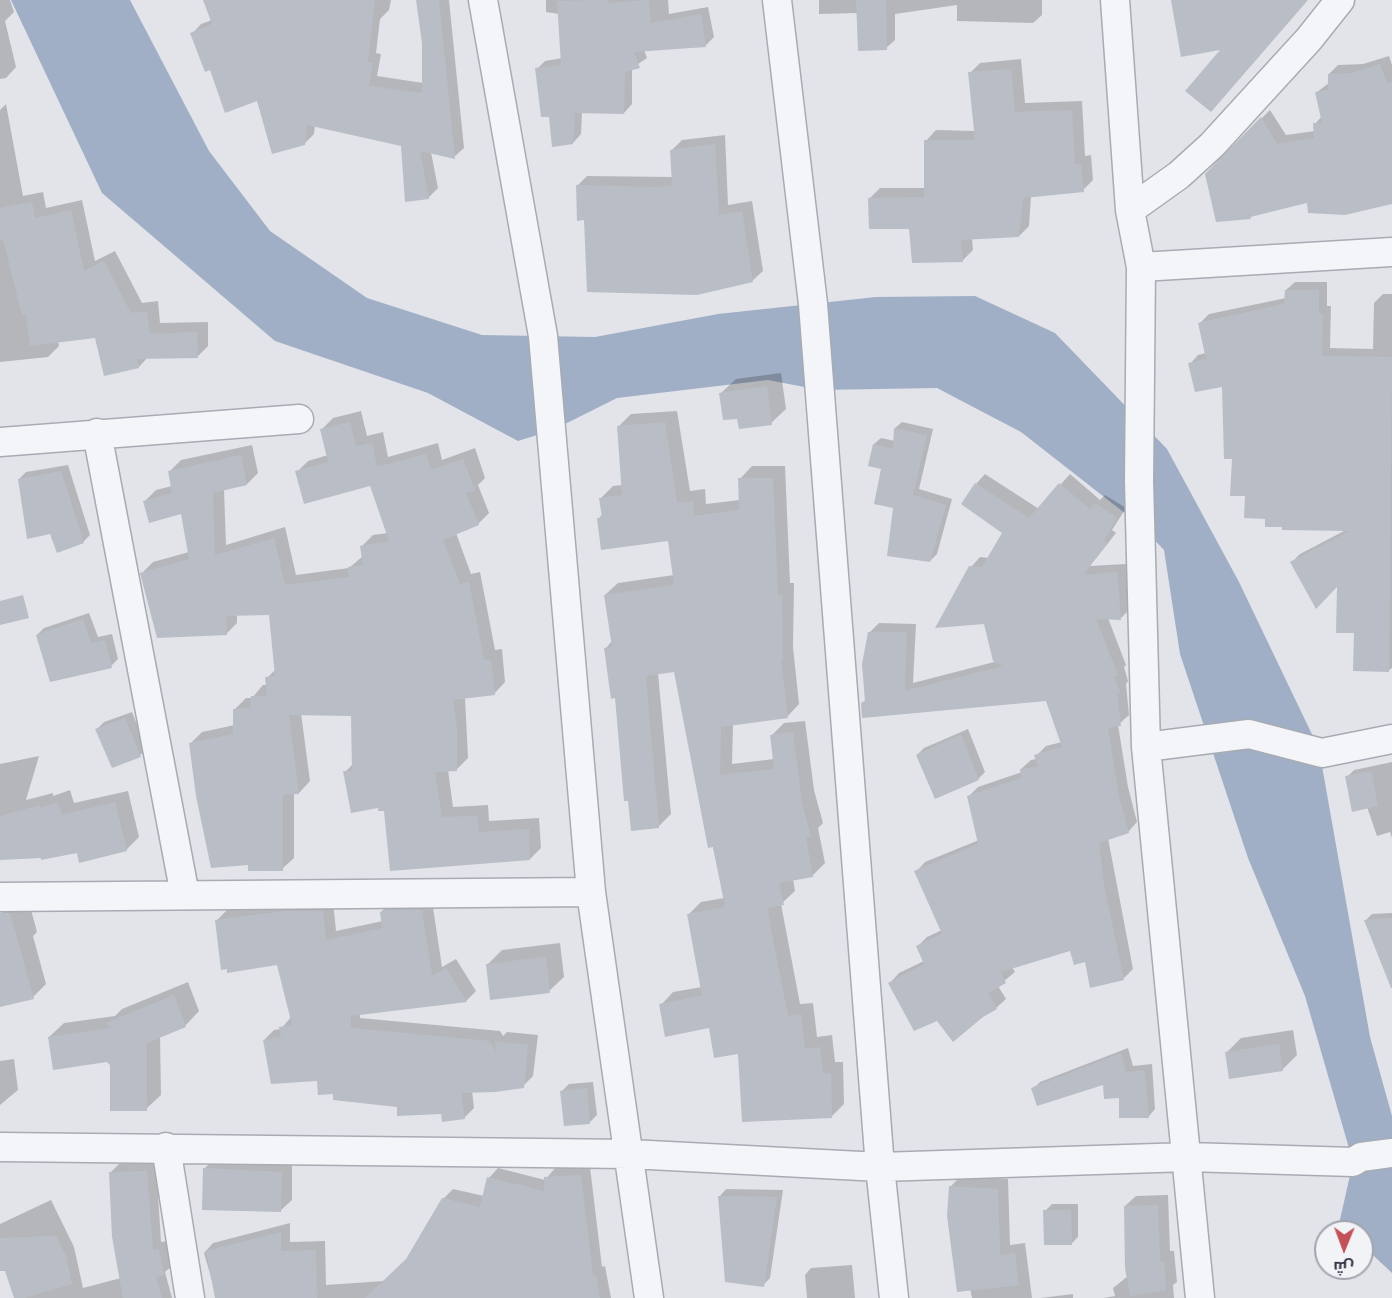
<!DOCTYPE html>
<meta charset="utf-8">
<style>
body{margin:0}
#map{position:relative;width:1392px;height:1298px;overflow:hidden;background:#e2e4e9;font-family:Overpass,Cairo,sans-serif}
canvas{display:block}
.north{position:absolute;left:1314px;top:1220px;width:60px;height:60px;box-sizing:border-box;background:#f1f3f7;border:2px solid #a2a5ae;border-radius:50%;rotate:181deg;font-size:16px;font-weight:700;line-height:24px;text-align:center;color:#2b3140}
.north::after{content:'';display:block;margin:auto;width:21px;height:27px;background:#c45157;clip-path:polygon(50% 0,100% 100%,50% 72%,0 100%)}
</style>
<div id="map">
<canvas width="1392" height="1298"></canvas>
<div class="north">ش</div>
</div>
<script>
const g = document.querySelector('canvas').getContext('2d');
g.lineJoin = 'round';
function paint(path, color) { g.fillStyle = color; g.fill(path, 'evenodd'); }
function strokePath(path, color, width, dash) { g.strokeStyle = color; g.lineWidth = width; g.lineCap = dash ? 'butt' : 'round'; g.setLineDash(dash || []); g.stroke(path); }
paint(new Path2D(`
 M11,0h119l79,151 61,80 97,67 115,37 113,2 123,-23 158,-17 99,-1 80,37 112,116 72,133 80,167 51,288 22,79v157l-30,-28v-13h-14l-9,-8 14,-62 -48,-166 -57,-138 -68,-204 -16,-104 -24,-25 -119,-93 -84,-44 -117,2 -52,-10 -151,18 -64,32 -35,11 -90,-48 -153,-52 -173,-148z`), '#a0afc6');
paint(new Path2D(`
 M0,0h10l4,12 -9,9 11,46 -10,11 -6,1z
 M205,0h186l-2,10 -9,9 -4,34 5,1 -4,22 46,7 1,-40 -6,-43h31l15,148 -10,9 -23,-5 7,36 -10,10 -26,-53 -87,-20 -1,9 -10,10 -112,-110 9,-10 11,-4z
 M546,0h122l1,14 39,-7 6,30 -8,8 -62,5 3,8 -15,10v36l-8,9 -42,-1 -1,22 -8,9 -36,-74 8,-8 17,-3 -3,-44 -13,-2z
 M819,0h223v15l-9,8 -76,-2v-16l-62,9v26l-9,8 -28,-35 -39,1z
 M1389,56l3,9v137h-84l-54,12 -4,4 -44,-44 64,-64 16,25 29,-4v-7l7,-8 -5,-24 12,-9v-9l9,-9 25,-1z
 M1021,59l4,44 57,-2 3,55 6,-1 2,25 -10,10 -52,6 -2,30 -10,10 -47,2 1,12 -10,10 -93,-62 10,-10h46v-47l10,-11 39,1 -5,-58 10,-10z
 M6,104l17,92 20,-4 3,16 36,-8 13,61 20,-10 27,52 16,-2 2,22 48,-1v24l-11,11h-49l-9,10 -43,-30 -38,4 1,5 -11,11 -48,5v-252z
 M725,135l3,70 24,-4 11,70 -11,10 -166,-62 -9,-33 10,-10 86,1 -1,-27 10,-10z
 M1295,282h32v24h4l-1,42 43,1 1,-46 9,-9h9v374l-3,2h-34l1,-39 -17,-47 -47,-22 8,-8 46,-24 -63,-4 -16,-8 -20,-23 -14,-38 -10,-72 -33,-21 8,-9 8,-2 -6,-30 9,-9 77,-16v-8z
 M781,373l5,36 -15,14 -32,-6 -18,-24 15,-14z
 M361,411l6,25 16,-4 5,25 50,-14 4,17 33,-12 10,30 -7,7 11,28 -11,11 -22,9 15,41 9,-2 15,78 7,-1 3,33 -11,12 -29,3 3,61 -12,12h-8l5,37 35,-2 1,16 50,-3 2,30 -11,11 -151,-52 -34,-35 9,-9 -2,-49 -51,-1 9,68 -11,12h-5v65l-12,11 -32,-6 -59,-120 11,-11 33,-7v-16l11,-11h6l11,-13h5l-1,-7 9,-9 -5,-56 -34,1v9l-11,11 -84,-61 11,-11 36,-10 -7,-39 -38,-11 12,-12 16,-4 -2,-15 11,-11 71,-15 6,28 -11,11 -23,5 2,56 59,-18 11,48 53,-7 14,-12 -1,-10 11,-11 15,-2 -17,-49 -74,-12 11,-11 20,-6 -6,-26 11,-11z
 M677,411l13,80 15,-2 1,15 34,-4v-21l12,-13h33l5,117h4l-1,64 6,57 -12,13 -54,7 -1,40 42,-5 -3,-23 13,-13 21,-2 9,69 9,33 -5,5 7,35 -13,13 -19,3 2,12 -14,13 19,100 13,-1 4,34 15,-2 3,27h8l1,42 -12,12 -93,-63 -29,-27 -49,-21 12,-13 29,-5 -14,-72 13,-13 23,-4 -49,-227 -17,2 13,141 -13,13 -42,-130 -10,-49 6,-7 -7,-46 13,-12 56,-8 -5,-36 -71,-20 5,-5 -2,-16 12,-12 10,-1 -5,-58 13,-13z
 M902,422l31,7 -14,60 33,10 -15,55 -7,7 -35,-55 -21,-62 7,-6 14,3v-13z
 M68,465l22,70 -7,7 -32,-10 -32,-53 7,-7z
 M985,474l54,35 31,-35 30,26 5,-5 21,13 -14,22 4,3 -26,33 36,-2 4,45 -9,9h-13l18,47 -2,2 4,14 -2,3 3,31 -11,10 10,62 9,35 -9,10 -20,6 25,131 -9,9 -38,-17 -15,-12 -59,18 3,5 -17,14 8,13 -10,9 -59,11 -47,-36 9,-10 25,-12 -6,-15 9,-9 15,-7 -26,-58 9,-10 54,-22 -10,-44 9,-9 44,-15 -1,-3 10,-9 6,-1 -1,-3 10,-10 16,-4 -15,-42 -185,3 5,-4 2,-66 10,-10 37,1 -3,59 85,-22 -27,-94 9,-10 9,1 15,-26 -28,-48z
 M89,613l9,24 14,-3 6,25 -7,7 -74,-31 7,-7z
 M132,712l15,37 -7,6 -43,-26 7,-7z
 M968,729l17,43 -7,7 -61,-24 7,-7z
 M39,756l-13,44 27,-7v3l17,-6 4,13 54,-12 11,46 -13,13 -126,8v-94z
 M1392,762v76l-2,-6 -13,4 -10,-29 -20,-30 7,-7z
 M333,901l3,30 47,-10 -2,-9 10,-10 41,-1 10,66 14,-8 20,32 -10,10 -106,12v5l140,13 3,5 4,-4 31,3 -5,41 -10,10 -51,5 2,17 -10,10 -129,-26 -71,-52 10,-10 7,-1 10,-12 -12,-53 -62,-44 10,-10 69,-8z
 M30,906l7,26 -4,4 13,48 -13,13 -33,9v-93z
 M1392,913v72l-27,-64 7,-7z
 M560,943l4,34 -15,14 -62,-26 15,-15z
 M188,982l11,29 -14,15 -25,9 1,60 -15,14 -39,-48 -58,-24 15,-14 51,-7 7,-7z
 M1293,1030l4,25 -15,15 -56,-17 15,-15z
 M1128,1048l5,18 19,-2 3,45 -6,7 -44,-33 -72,6 7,-7z
 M14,1059l4,31 -18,15v-44z
 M593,1082l4,33 -7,7 -28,-31 7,-7z
 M215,1158l77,5v37l-11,10 -77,-41z
 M156,1163l5,79 6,-1 5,25 -7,6 7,26h-156l-10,-29h-6v-45l51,-24 23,47 9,41 38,-10 -11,-105 9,-9z
 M590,1167l12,100 3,-1 6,32h-394l-13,-45 9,-10 77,-20v19l35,-1 1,44 58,-4 25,-23 34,-59 10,-10 31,7 5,-18 9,-10 47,12 10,-12z
 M961,1176l47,3 2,66 15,-2 7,55h-60l-22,-111z
 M726,1189l57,1 -13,88 -7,7 -43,-89z
 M1168,1195l2,56h4l3,31 -4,3 1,13h-70l11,-2 -2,-8 15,-12 -3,-70 11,-10z
 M1052,1204h26v33l-7,7 -26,-33z
 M852,1265l3,33h-48l-2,-23 6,-7z
 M1073,1294v4h-33z`), '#0003');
paint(new Path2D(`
 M203,0h172l-7,62 5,1 -4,23 53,7v-50l-6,-43h23l16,159 -35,-8 9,48 -24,3 -4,-56 -94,-21 -2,20 -33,9 -15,-53 -32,12 -15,-43 -5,2 -15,-39 22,-9z
 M608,0v3l41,-3 2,23 50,-9 5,33 -72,5 6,16 -15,4 -1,42 -49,-1 -2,31 -21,3 -3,-30h-8l-6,-49 26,-3 -4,-64z
 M856,0h30l1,50 -29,1z
 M1171,0h137l-97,112 -26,-21 35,-41 -39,7z
 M1380,64l7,20 5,-2v122l-47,11 -37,-2 -1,-10 -57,14 1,2 -35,3 -11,-48 53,-54 3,-3 16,27 37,-6 -1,-15h9l-7,-31 13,-2v-16l24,-1z
 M1011,69l4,43 57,-2 3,55 6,-1 3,28 -61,6 -4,39 -58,3 2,22 -51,1 -3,-34h-40l-1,-31 56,-1v-57h51l-7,-68z
 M715,144l4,71 23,-4 11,71 -56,13 -110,-3 -3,-72 -7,1 -1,-36 83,2 13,-2 -2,-35z
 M32,202l3,16 36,-8 13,61 20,-10 27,52 16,-2 3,23 47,-2 1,26 -61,1 2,9 -35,8 -9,-38 -65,8 -4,-32 -4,1 -19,-76 -3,1v-32z
 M1285,290h34v24h4l-1,42 70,1 -3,315 -36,-1 1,-38h-18l1,-46 -21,22 -26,-47 59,-31 -67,-1v-3h-17v-8l-21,-1 1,-22h-15l2,-37h-8l-2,-72 -27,5 -7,-29 18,-4 -8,-36 86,-19z
 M767,386l5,39 -33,4 -2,-10 -14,1 -4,-27z
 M350,422l6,24 16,-3 5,24 49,-13 5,16 32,-11 12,31 -9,3 13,32 -36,15 17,44 9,-2 15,78h7l4,35 -42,5 4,28v43l-22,1 7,45 35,-1 2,16 50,-3 1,31 -140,11 -6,-60h-6v-3l-27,5 -8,-42h9l-1,-55 -62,-1 10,79 -16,1v76h-35v-6l-37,3 -15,-72 -7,-53 44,-9v-25l17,-1 1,-12h16l-2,-19 10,-1 -6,-61 -43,1 1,19 -70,3 -17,-65 49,-14 -8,-45 -32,9 -6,-22 29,-8 -4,-22 73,-16 6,30 -34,8 2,62 59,-17 11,47 64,-8 -1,-10 15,-2 -3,-19 29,-5 -19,-55 -66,18 -9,-33 33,-9 -8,-33z
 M665,422l12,81 16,-2 1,15 45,-6 -1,-32h35l5,117h4l1,64h-2l7,59 -67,9 -1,48 54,-6 -4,-34 23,-3 9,71 9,34 -5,1 7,39 -34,6 5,22 -17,3 21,108 13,-2 4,35 15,-2 3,27 8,-1 1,45 -90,4 -4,-68 -24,4 -5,-30 -44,9 -6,-33 43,-8 -15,-82 38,-7 -12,-60 -5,1 -34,-176 -28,4 13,152 -28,3 -3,-30h-4l-9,-103 -4,1 -7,-51 8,-1 -8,-52 70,-10 -6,-44 -67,9 -4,-32h5l-3,-20 23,-3 -5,-69z
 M894,428l33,7 -14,60 33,10 -16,57 -43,-6 6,-48 -19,-4 7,-35 -13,-3 5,-22 20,5z
 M61,471l23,72 -27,10 -7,-19 -23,5 -9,-60z
 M975,483l54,35 30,-35 31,26 5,-6 22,15 -13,22 3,3 -24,32 34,-3 4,48 -25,-1 22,56 -4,2 6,15 -3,1 4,33 -13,2 11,69 10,36 -30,10 5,42 20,95 -34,8 -5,-26 -11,3 -4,-14 -69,21 5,11 -18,10 9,16 -14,8 -30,25 -16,-21 -23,10 -26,-48 36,-19 -8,-18 26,-12 -28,-63 64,-27 -11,-48 54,-18 -1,-9 18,-2 -4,-12 28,-8 -16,-46 -184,17 -1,-15 4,-2 -3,-37 6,-32h39l-2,59 98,-25 -10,-5 -9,-37 -49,4 34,-62 13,1 20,-34 -41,-29z
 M23,595l6,23 -29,7v-24z
 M83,619l8,24 14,-3 7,28 -62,14 -14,-47z
 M125,718l16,39 -29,11 -17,-39z
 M961,734l18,46 -44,19 -19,-44z
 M1371,771l7,35 -26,6 -7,-36z
 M57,802l5,13 53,-13 12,49 -48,12 -2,-10 -36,7v-2l-41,2v-44l40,-11 1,3z
 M389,910h33l10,66 14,-8 21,34 -116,14v12l139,13 6,11 -1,-11 33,4 -4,43 -29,4 -34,1 4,26 -23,3 -1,-8 -44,2v-9l-64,-7v-6l-15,1 -1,-14 -46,3 -8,-44 18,-3 -2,-10 13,-2 -15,-60 -50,8v-4l-6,1 -6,-50 70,-9h38l3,29 56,-12 -2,-16z
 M0,913h10l24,86 -34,8z
 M1392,918v70h-1l-27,-68z
 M546,957l4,36 -60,7 -4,-36z
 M174,995l12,32 -39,16v68h-37v-46l-3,-3 -54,8 -5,-33 62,-9 -4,-5z
 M1279,1044l4,27 -54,8 -4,-27z
 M1121,1053l5,19 19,-2 4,48h-30v-20l-15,1 -1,-14 -66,21 -6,-18z
 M587,1088l3,36 -26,2 -4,-35z
 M203,1168l79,4 -1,40 -79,-2z
 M147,1171l6,79 6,-1 5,26 -8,2 6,21h-39l-11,-61 -3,-65z
 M581,1175l12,100h3l4,23h-235l41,-39 36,-61 38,9 7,-30 57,14v-14z
 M949,1186l49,3 2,66 15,-2 4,32 -62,7 -10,-76z
 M718,1196l59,1 -13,90 -39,-5z
 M1158,1205l2,56h4l2,29 -36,6 -5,-28 -1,-62z
 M1043,1210h28l1,35h-28z
 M281,1232v19l35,-1 1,48h-102l-9,-47z
 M56,1236l10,20 6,28 -47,14h-11l-9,-27h-5v-33z`), '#b9bdc6');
const street = new Path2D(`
 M483,0l60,336 48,556 58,406
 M777,0l36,304 67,863 14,131
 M1115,0l15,210 11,57 -2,214 7,266 54,551
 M1130,210l49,-35 33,-30 97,-106 31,-39
 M1141,267l251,-15
 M97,433l88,462
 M0,442l299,-23
 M1146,747l103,-13 73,19 70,-14
 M0,897l591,-5
 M0,1147l630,7 250,13 308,-10 165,5 8,-5 31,-4
 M166,1147l24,151`);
strokePath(street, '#a7abb3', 31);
strokePath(street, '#f4f5f8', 28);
</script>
